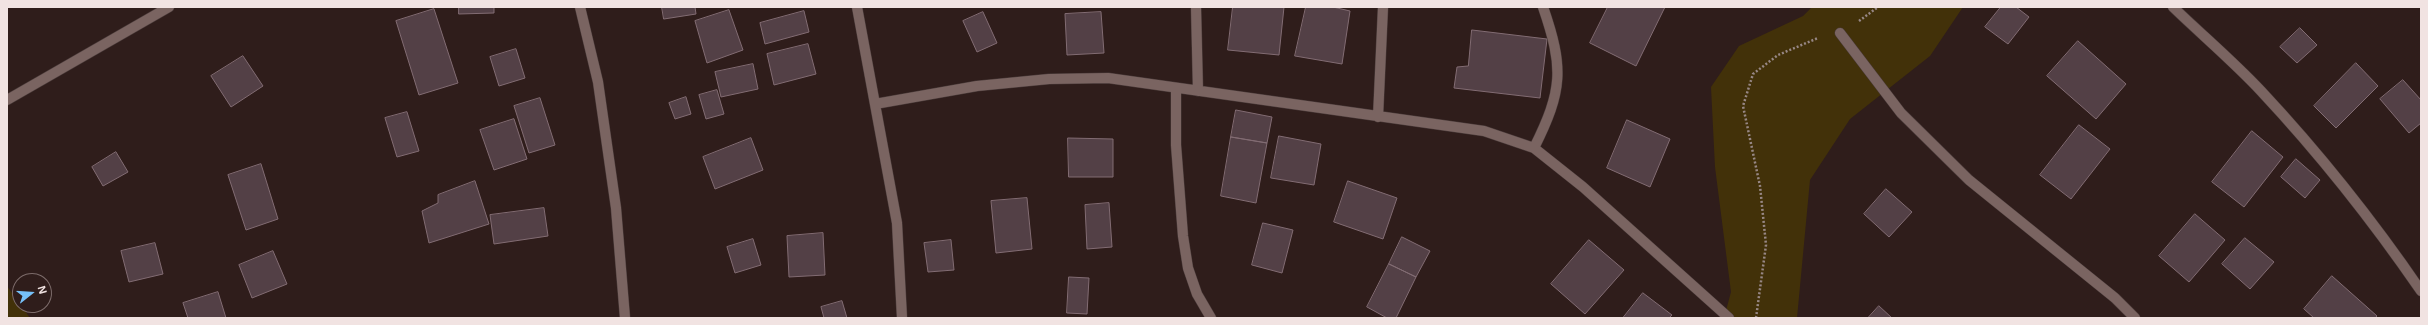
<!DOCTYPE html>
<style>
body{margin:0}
#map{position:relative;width:2428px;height:325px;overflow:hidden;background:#2f1d1b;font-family:Helvetica,sans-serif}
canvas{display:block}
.frame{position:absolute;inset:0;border:8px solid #f1e3e2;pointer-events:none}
.north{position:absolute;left:12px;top:273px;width:40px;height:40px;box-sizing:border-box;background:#2f1d1b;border:1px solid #7d6c6b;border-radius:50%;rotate:73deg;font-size:11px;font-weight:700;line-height:16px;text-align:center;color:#f1e3e2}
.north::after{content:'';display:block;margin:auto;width:14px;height:18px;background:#76c0f7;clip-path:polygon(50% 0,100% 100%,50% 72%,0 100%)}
</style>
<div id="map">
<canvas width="2428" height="325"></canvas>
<div class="frame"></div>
<div class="north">N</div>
</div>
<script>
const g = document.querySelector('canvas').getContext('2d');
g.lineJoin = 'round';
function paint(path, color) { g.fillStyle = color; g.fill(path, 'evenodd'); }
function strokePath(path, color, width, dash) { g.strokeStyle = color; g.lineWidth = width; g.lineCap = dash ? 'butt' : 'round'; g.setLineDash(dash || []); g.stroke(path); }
paint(new Path2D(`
 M1812,7h151l-33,49 -80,63 -40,61 -13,138h-73l7,-26 -16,-125 -4,-80 28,-41 64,-30z
 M7,286l23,32h-23z`), '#423109');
const building = new Path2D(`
 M459,7h35v6l-35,1z
 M662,7h33l1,7 -32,5z
 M1233,7h51l-5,48 -51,-5z
 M1306,7h27l17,4 -8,53 -47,-8z
 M1608,7h57l-29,59 -46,-23z
 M2001,7h15l13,10 -21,27 -23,-17z
 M434,9l24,74 -39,12 -23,-74z
 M729,10l14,40 -36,13 -12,-42z
 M804,11l5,21 -44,12 -5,-21z
 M983,12l14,31 -20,9 -14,-31z
 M1101,12l3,41 -37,2 -2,-41z
 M2300,28l17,17 -20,18 -17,-16z
 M1472,30l75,9 -7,59 -86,-10 3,-21 11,-1z
 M2078,41l48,43 -30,35 -49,-43z
 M808,44l8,30 -42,11 -7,-31z
 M516,49l9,29 -26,8 -9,-29z
 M243,56l20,30 -32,21 -20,-31z
 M2356,63l22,23 -42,42 -22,-22z
 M753,64l5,25 -37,8 -6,-25z
 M2403,80l18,20v23l-12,10 -29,-34z
 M717,90l7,24 -18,5 -7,-24z
 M686,97l5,17 -16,5 -6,-16z
 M540,98l15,47 -26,8 -15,-47z
 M1236,110l36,7 -5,26 -36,-6z
 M407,112l12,39 -22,6 -12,-39z
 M514,119l13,40 -33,11 -14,-40z
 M1627,120l43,19 -20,48 -43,-19z
 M2079,125l31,24 -39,50 -31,-24z
 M2252,131l31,26 -39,50 -32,-25z
 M1279,136l42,8 -7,41 -43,-7z
 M1231,137l36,6 -11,60 -35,-7z
 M751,138l12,32 -48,19 -12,-32z
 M1068,138l45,1v38h-44z
 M116,152l12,20 -25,14 -11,-19z
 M2296,159l24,21 -15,18 -24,-21z
 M261,164l17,55 -32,11 -18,-55z
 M475,181l14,43 -60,19 -7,-32 16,-8v-8z
 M1348,181l49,17 -14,41 -49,-17z
 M1886,189l26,23 -23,25 -25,-23z
 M1027,198l5,51 -36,4 -5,-52z
 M1109,203l3,44 -25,2 -2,-44z
 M544,208l4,28 -54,8 -4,-29z
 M2195,214l30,26 -36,42 -30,-26z
 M1263,223l30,7 -11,43 -30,-8z
 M823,233l2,42 -36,2 -2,-41z
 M1402,237l28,14 -14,26 -27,-13z
 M2245,238l29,24 -24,27 -28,-25z
 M753,239l8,26 -26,8 -8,-26z
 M951,240l3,30 -26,2 -4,-29z
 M1589,240l35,30 -39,44 -34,-30z
 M155,243l8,31 -34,8 -8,-31z
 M273,251l14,33 -35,14 -13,-33z
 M1389,264l27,13 -20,41h-9l-20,-11z
 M2332,276l45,40 -2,2h-61l-10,-9z
 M1069,277l20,1 -2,36 -20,-1z
 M218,292l8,26h-38l-5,-15z
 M1643,293l29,22 -3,3h-46z
 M842,301l5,17h-23l-3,-11z
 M1879,306l13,12h-24z`);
paint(building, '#534046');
strokePath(building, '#826c73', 1);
const street = new Path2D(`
 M580,7l18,75 18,126 9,110
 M857,7l40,216 5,95
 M1196,7l2,84
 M2173,7c29,28 61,55 88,84 58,62 112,130 160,200
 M1840,33l61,80 68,67 146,118 20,20
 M1176,88v57l7,91 5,32 9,26 14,24
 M7,100l162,-93
 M875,104l102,-18 72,-7 59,-1 376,53 50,17 49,39 146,131
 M1378,117l5,-110
 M1534,148c29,-58 30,-80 9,-141`);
strokePath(street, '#4b3c3b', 11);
strokePath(new Path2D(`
 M1859,21l19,-14
 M1756,318l10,-73 -6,-59 -17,-80 10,-32 25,-19 40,-17`), '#978785', 2.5, [2, 2]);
strokePath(street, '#7a6461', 10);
</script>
